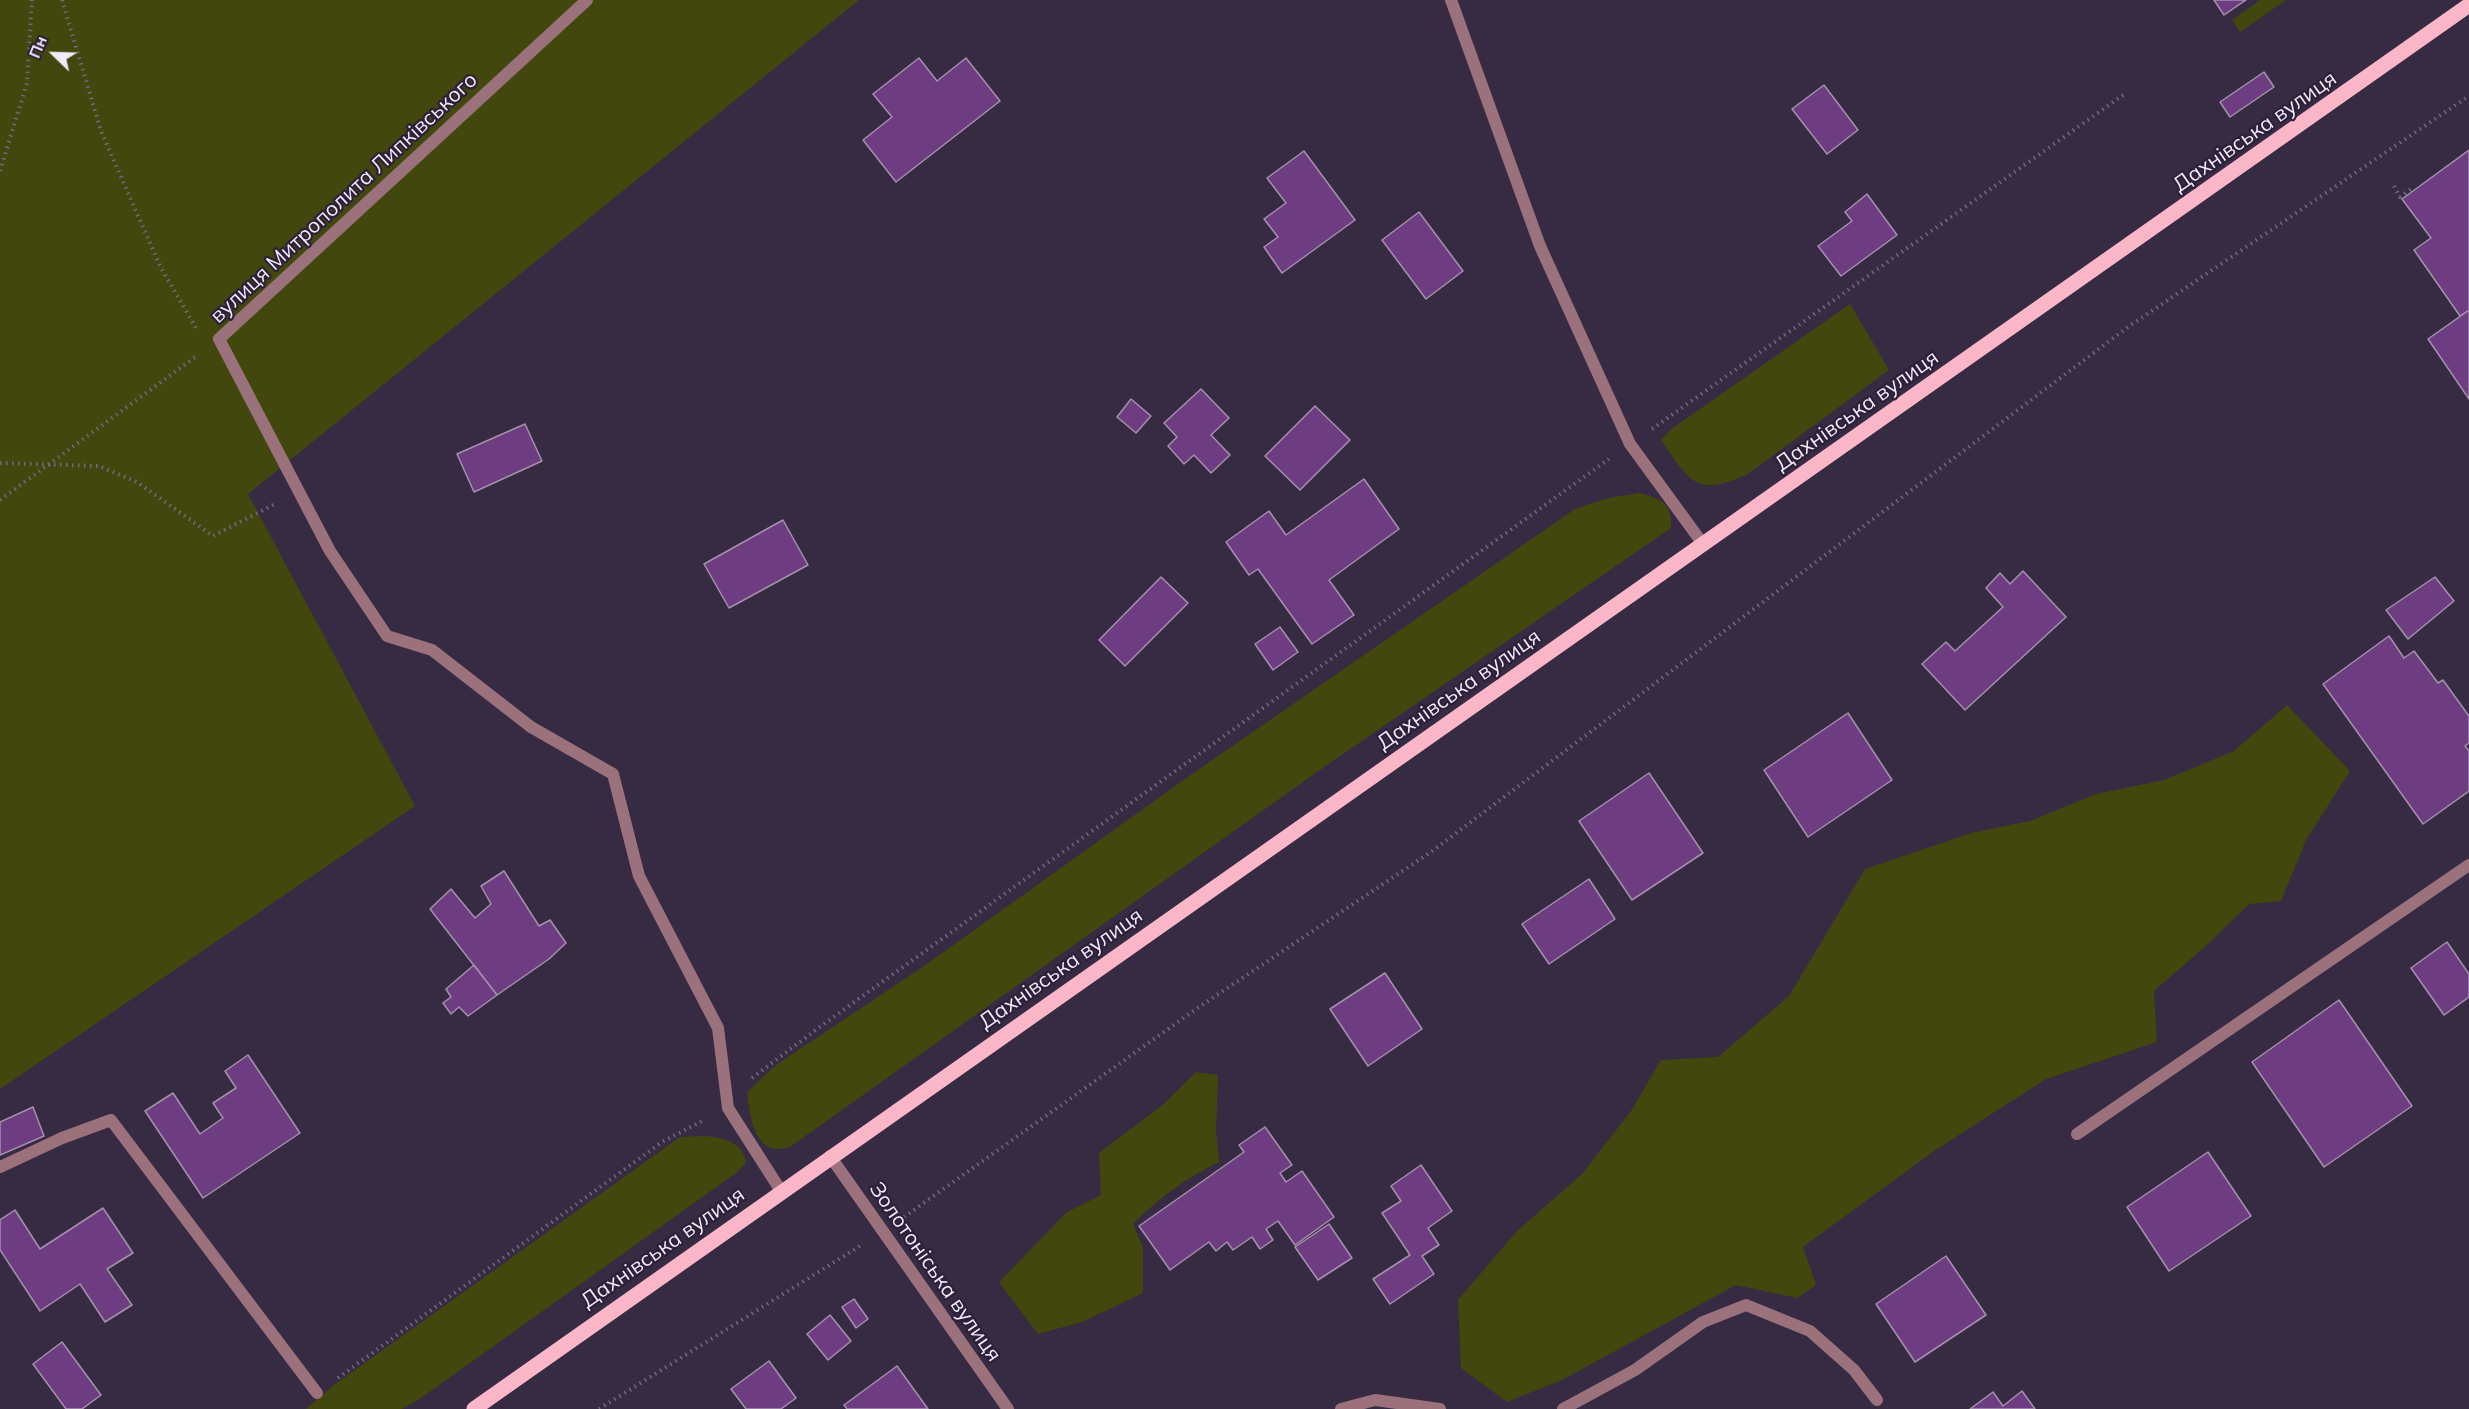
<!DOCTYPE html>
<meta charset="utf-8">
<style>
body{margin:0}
#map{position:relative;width:2469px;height:1409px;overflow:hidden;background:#372a43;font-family:Mulish,sans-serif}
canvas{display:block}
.north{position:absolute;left:24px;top:24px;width:60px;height:60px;-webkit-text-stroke:4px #2d2038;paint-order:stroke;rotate:293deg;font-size:16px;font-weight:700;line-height:24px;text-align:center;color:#f3ebfc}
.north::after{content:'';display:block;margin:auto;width:21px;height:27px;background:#f3ebfc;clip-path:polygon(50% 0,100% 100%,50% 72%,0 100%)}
</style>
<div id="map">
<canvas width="2469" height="1409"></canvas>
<div class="north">Пн</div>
</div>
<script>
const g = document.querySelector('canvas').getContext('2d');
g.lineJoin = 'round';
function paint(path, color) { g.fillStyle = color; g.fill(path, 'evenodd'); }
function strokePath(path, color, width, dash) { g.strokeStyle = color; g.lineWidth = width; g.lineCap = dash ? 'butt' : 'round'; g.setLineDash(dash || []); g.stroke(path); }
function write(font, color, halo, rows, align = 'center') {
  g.font = font + ' Mulish,sans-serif'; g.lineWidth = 4.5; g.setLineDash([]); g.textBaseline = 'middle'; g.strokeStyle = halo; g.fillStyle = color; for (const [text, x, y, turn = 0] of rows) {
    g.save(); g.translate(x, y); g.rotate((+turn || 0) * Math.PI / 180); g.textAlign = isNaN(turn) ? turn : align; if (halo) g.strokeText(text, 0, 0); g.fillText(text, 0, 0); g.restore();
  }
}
paint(new Path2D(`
 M0,0h859l-611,494 167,312 -415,283z
 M2260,0h26l-46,32 -8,-12z
 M1850,304l39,66 -141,104c-53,24 -58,7 -87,-34l9,-10z
 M1640,493c23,7 32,10 31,35l-354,244 -527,375c-36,12 -40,-31 -43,-55l29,-27 148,-99 268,-192 383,-265 33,-11z
 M2287,705l63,66 -44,69 -25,61 -32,3 -41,40 -54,47 3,51 -111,37 -112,72 -131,96 13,38 -19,13 -61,-13 -174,95 -55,22 -46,-34 -3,-68 59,-69 65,-57 49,-63 30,-51 57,-3 71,-61 76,-127 106,-36 59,-12 66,-27 68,-14 70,-29z
 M1196,1072l22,3 -2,56 3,31c-33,16 -60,36 -86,62l10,24v45l-61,29 -44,12 -39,-52 68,-70 34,-17 -2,-42 65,-49z
 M706,1136c18,2 37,6 40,27l-10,10 -315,225 -19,11h-96l28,-24 346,-248z`), '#42480d');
const building = new Path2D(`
 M2214,0h32l-22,15z
 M919,58l18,23 29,-23 34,43 -104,81 -33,-42 29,-23 -19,-23z
 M2264,72l10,15 -44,30 -10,-15z
 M1824,85l34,45 -31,24 -35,-45z
 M2469,150v160l-9,6 -46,-66 17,-12 -29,-39z
 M1304,151l51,69 -73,53 -18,-26 14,-10 -14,-18 22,-16 -19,-25z
 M1867,194l30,41 -56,41 -23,-30 34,-25 -7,-9z
 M1419,212l44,59 -37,28 -44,-59z
 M2469,310v89l-41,-60z
 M1201,389l28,29 -18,17 19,20 -19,18 -17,-18 -10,9 -16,-18 9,-9 -13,-14z
 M1131,399l20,17 -15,17 -19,-16z
 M1315,406l35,34 -50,50 -35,-34z
 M525,424l17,37 -68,31 -17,-38z
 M1364,479l35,50 -70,51 25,35 -42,29 -54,-75 -9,6 -23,-33 43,-31 17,24z
 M783,520l25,45 -79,43 -25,-44z
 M2023,571l43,46 -101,93 -43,-46 24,-22 9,9 48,-44 -17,-19 14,-15 10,11z
 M1161,577l27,26 -63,63 -26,-26z
 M2435,577l19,24 -46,38 -22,-29z
 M1280,627l18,25 -25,18 -18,-26z
 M2389,636l15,22 10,-7 24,32 5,-3 26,36v27l-4,3 4,5v40l-46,33 -100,-140z
 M1848,713l44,67 -84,57 -44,-67z
 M1649,773l54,80 -71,47 -53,-79z
 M504,871l35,55 11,-6 16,23 -17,16 -52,36 -67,-86 21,-20 24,29 16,-14 -10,-18z
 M1589,879l26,40 -66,45 -27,-40z
 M2447,942l22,32v23l-25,18 -33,-47z
 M474,965l23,30 -29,21 -9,-9 -8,7 -8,-11 8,-6 -5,-8z
 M1385,973l37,56 -54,37 -38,-57z
 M2339,1000l73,106 -88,61 -72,-105z
 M248,1055l52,78 -97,65 -58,-87 28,-18 27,41 23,-16 -10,-15 23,-15 -11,-17z
 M33,1107l11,29 -44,19v-33z
 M1265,1127l27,38 -12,8 6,9 16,-11 32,46 -39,28 -17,-24 -12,8 7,11 -13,9 -8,-12 -19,13 -6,-8 -11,9 -7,-9 -39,28 -31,-44 105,-74 -5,-7z
 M2208,1152l43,64 -82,55 -42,-64z
 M1421,1165l31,46 -24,17 11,17 -17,11 12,18 -44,30 -17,-25 37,-24 -28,-42 19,-12 -10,-15z
 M103,1208l30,45 -26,16 25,36 -27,17 -25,-38 -40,27 -40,-61v-30l15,-10 25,39z
 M1329,1224l23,34 -34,22 -23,-33z
 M1946,1256l40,59 -71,47 -39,-58z
 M854,1299l14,20 -12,9 -14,-21z
 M830,1315l21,26 -23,19 -21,-26z
 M62,1342l39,53 -19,14h-16l-33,-45z
 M769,1361l27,37 -15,11h-35l-15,-20z
 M897,1366l31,43h-81l-3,-4z
 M2022,1391l13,18h-65l23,-17 10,14z`);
paint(building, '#6e3d81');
strokePath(building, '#a591ad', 1.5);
strokePath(new Path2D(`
 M62,0l39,131 59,135 36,62
 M0,171l27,-88 5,-83
 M2394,186l6,11 11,-8 2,3
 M1652,429l474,-336
 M0,463l99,3 38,16 76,54 62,-32
 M0,500l198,-145
 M752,1078l69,-52 788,-567
 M904,1217l295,-210 232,-155 697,-525 341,-231
 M338,1378l324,-236 42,-22
 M599,1409l261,-163`), '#74687f', 4, [1.5, 4.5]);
strokePath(new Path2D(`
 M587,0l-368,339 111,212 57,85 45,14 99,77 82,47 26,102 79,152 10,80 53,83
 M1451,0l89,246 90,198 73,100
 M0,1167l62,-29 49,-18 206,273`), '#9b727c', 12);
strokePath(new Path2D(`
 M2077,1134l392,-269
 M830,1156l178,253
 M1341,1409l34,-9 65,9
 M1563,1409l72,-39 68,-48 43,-17 64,26 44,39 23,30`), '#9b727c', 12);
strokePath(new Path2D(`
 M474,1409l1995,-1404`), '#fbb7c8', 15);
write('21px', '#f3ebfc', '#2d2038', [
 ["Дахнівська вулиця",2255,132,-35],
 ["вулиця Митрополита Липківського",344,198,-43],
 ["Дахнівська вулиця",1857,411,-35],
 ["Дахнівська вулиця",1459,690,-35],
 ["Дахнівська вулиця",1061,969,-35],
 ["Дахнівська вулиця",663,1248,-35],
 ["Золотоніська вулиця",935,1272,55]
]);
</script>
